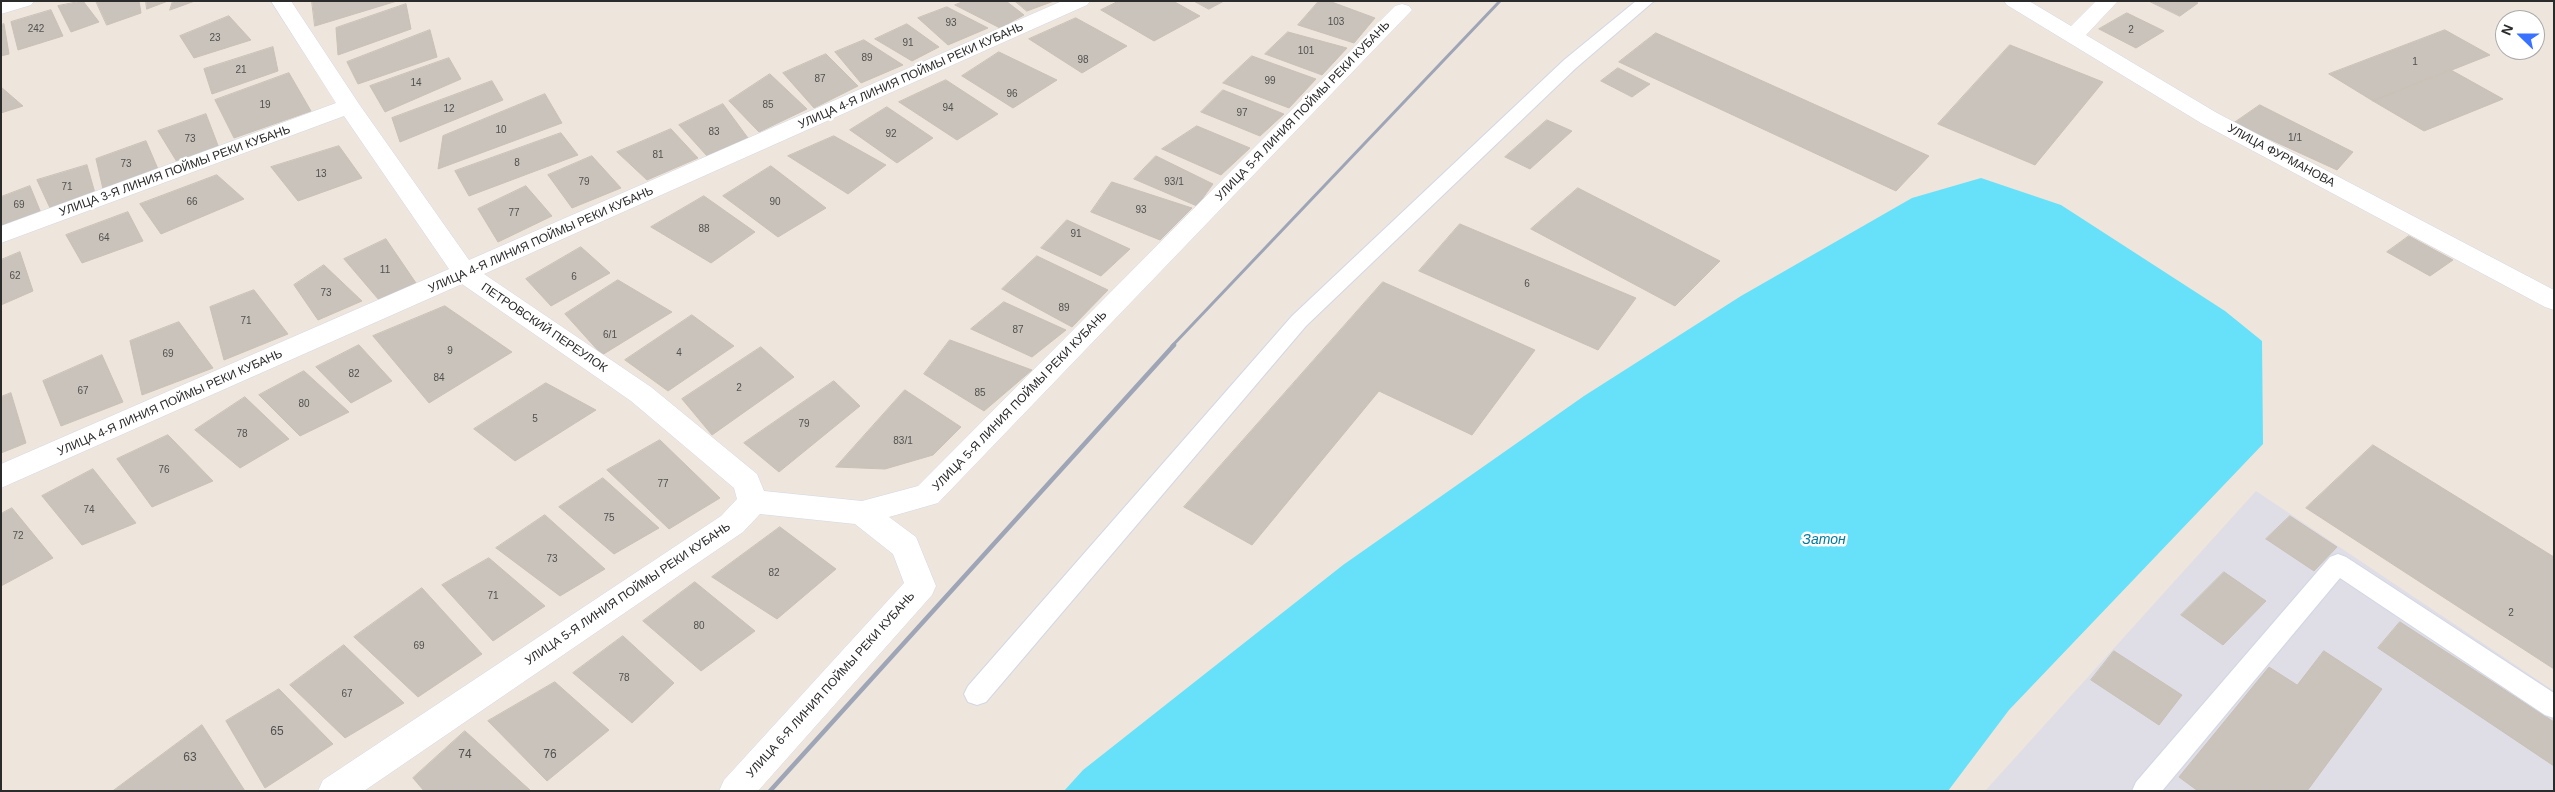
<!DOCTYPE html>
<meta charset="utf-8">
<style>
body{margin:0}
#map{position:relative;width:2555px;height:792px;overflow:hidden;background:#eee5dc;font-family:Helvetica,sans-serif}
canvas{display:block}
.frame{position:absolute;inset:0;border:2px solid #2b2b2b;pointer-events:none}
.north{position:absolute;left:2495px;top:10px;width:50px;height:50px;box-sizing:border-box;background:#fff;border:1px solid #aaa;border-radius:50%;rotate:292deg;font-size:14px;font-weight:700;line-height:20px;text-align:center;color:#2b2b2b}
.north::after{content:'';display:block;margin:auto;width:18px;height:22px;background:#3972ff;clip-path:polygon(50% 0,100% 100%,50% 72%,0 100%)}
</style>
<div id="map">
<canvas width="2555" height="792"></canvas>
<div class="frame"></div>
<div class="north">N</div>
</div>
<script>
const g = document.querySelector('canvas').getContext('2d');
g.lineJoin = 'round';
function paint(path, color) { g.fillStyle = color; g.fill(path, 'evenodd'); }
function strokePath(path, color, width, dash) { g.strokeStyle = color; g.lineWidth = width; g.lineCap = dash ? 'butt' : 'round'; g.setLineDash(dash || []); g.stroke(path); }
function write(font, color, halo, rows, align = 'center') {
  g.font = font + ' Helvetica,sans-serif'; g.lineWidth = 5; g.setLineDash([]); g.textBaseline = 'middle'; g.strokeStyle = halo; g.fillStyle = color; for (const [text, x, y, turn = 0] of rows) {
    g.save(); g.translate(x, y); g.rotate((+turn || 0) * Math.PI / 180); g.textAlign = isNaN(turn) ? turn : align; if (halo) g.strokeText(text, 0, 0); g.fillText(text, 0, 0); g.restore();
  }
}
paint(new Path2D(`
 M2256,491l298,200v100h-569z`), '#dfdde6');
paint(new Path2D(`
 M1981,178l80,27 164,106 37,30 1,103 -254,266 -61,81h-884l19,-21 260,-205 241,-169 157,-100 171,-98z`), '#67e1f9');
const building = new Path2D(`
 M83,1l16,21 -28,10 -13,-26z
 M96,1h43l2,12 -34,12z
 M146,1h22l-21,8z
 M173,1h22l-25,9z
 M312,1h85l-82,25z
 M965,1h41l18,14 -24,13 -45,-23z
 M1015,1h39l-27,10z
 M1119,1h54l27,15 -46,25 -53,-31z
 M1194,1h30l-15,8z
 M1319,1h10l46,17 -21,25 -56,-18z
 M2149,1h44l5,2 -18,13z
 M406,4l5,25 -73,26 -2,-27z
 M947,7l41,21 -40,17 -30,-27z
 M51,10l12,26 -45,14 -7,-28z
 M2127,13l37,18 -28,17 -37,-19z
 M229,16l22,24 -57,18 -14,-22z
 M1076,18l51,28 -45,27 -53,-34z
 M4,24l5,30 -8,2v-31z
 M907,24l32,23 -27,14 -37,-22z
 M430,30l7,27 -79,27 -11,-22z
 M2445,30l45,25 -117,46 -44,-27z
 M1288,32l59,16 -25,27 -57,-21z
 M1656,33l273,123 -33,35 -277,-129z
 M864,40l39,25 -42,18 -26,-31z
 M2010,45l93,37 -68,83 -97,-41z
 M273,47l5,24 -66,23 -8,-25z
 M999,52l58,28 -44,28 -51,-32z
 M826,54l32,32 -44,22 -31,-35z
 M1252,56l64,23 -27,29 -66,-25z
 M449,58l12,21 -76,33 -15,-26z
 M1618,68l32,16 -18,13 -31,-16z
 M2451,70l52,29 -79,32 -51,-30z
 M289,73l22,38 -77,27 -19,-38z
 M770,74l37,35 -48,23 -30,-31z
 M946,80l52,34 -41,26 -58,-38z
 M492,81l11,19 -103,42 -8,-24z
 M1,87l22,19 -22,7z
 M1223,90l61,24 -24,22 -59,-24z
 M545,94l17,29 -124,46 5,-33z
 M723,104l25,34 -41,18 -28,-31z
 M2260,105l93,47 -16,18 -103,-47z
 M887,107l46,31 -36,25 -47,-33z
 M206,114l13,34 -42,14 -19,-31z
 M1547,120l25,11 -42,38 -25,-12z
 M1197,126l53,22 -29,27 -59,-26z
 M671,129l27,29 -51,22 -30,-28z
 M561,133l17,22 -109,41 -14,-25z
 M834,136l52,29 -38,29 -60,-38z
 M146,141l12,28 -55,20 -7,-30z
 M339,146l23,32 -64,23 -27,-34z
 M592,156l29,32 -49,20 -24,-33z
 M1156,156l57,28 -16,22 -63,-27z
 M87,165l8,28 -45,15 -13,-28z
 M771,166l55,42 -48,29 -55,-41z
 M217,175l27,24 -83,35 -21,-30z
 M1112,182l80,26 -32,32 -69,-28z
 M30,186l11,27 -40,16v-32z
 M526,186l26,30 -54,26 -20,-33z
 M1578,188l142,73 -45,45 -144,-77z
 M704,196l51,36 -44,31 -60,-36z
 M128,212l15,29 -61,22 -16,-28z
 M1067,220l63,29 -29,27 -60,-28z
 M1460,224l176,74 -38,52 -179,-79z
 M2409,236l44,24 -23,16 -43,-24z
 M386,239l30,44 -37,17 -35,-41z
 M581,247l29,26 -59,33 -25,-27z
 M20,252l13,39 -32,14v-45z
 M1037,256l71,34 -36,37 -70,-38z
 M324,265l38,36 -44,19 -24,-35z
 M618,280l54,32 -70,43 -37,-41z
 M1383,282l152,68 -63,85 -93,-44 -127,154 -68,-38z
 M254,290l34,44 -64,26 -14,-53z
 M1004,302l62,28 -34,27 -61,-28z
 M445,306l67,46 -83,51 -56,-67z
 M692,315l42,31 -66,45 -43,-31z
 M179,322l34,46 -71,27 -12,-54z
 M950,340l82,30 -48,41 -60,-37z
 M359,345l33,36 -41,22 -35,-36z
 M761,347l33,30 -82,58 -30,-36z
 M102,355l21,47 -62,24 -18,-45z
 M304,371l45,41 -49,24 -41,-41z
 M834,381l26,25 -81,66 -35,-29z
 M546,383l50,27 -81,51 -41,-32z
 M905,390l56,37 -28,28 -48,14 -49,-2z
 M11,393l15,50 -25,10v-56z
 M245,397l44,42 -49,29 -45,-38z
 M168,435l45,46 -61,26 -35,-48z
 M660,440l60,58 -51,31 -62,-59z
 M2373,445l181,112v112l-248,-161z
 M93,469l43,54 -54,22 -40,-49z
 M603,478l56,50 -45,26 -55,-47z
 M12,508l41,50 -52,28v-72z
 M545,515l60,54 -45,27 -64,-48z
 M2290,516l47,31 -23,24 -48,-32z
 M780,527l56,42 -59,50 -65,-42z
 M489,558l56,48 -52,35 -51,-56z
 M2224,572l42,29 -43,44 -42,-30z
 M695,582l60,49 -54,40 -58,-50z
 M422,588l60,66 -64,43 -64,-60z
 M2400,622l154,100v44l-176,-118z
 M623,636l51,47 -42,40 -59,-50z
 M344,645l60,58 -59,35 -55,-53z
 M2114,651l68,44 -23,30 -68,-45z
 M2324,651l58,38 -75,102h-109l-19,-14 90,-110 28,18z
 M555,682l54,48 -62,51 -59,-60z
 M279,689l54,55 -68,44 -39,-67z
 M202,725l43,66h-132z
 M465,731l66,60h-107l-11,-13z`);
paint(building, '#c9c3bb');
strokePath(building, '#cac1b6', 1);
const service = new Path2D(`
 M1636,1h18l-78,67 -270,258 -320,376 -9,3 -9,-3 -4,-8 4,-8 324,-370 272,-256z
 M2338,554l8,3 208,136v25l-9,-3 -205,-137 -178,213h-30l4,-9 194,-225z`);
const minor = new Path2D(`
 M1,1h33l-3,4 -30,9z
 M271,1h20l68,103 110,156 593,-259h28l-3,4 -603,269 167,113 106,87 7,17 98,10 56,-15 477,-480 7,-2 7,2 3,4 -474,493 -49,14 27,20 20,49 -4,9 -174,196h-39l5,-11 180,-197 -11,-29 -38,-30 -95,-10 -17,18 -379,259h-46l5,-11 398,-264 16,-17 -3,-11 -103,-87 -169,-117 -461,204v-24l448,-195 -105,-153 -343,127v-17l335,-123z
 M2004,1h25l42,25 25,-25h22l-32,34 131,78 337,177v20l-9,-3 -344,-184 -194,-118z`);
strokePath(service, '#d2d7e5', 2);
strokePath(minor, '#d2d7e5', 1);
paint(service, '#fff');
paint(minor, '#fff');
strokePath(new Path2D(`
 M1172,346l328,-345`), '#9ea5b7', 3);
strokePath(new Path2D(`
 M770,791l404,-446`), '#9ea5b7', 4.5);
write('10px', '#52514f', null, [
 ["103",1336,22],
 ["93",951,23],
 ["242",36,29],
 ["2",2131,30],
 ["23",215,38],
 ["91",908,43],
 ["101",1306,51],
 ["89",867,58],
 ["98",1083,60],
 ["1",2415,62],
 ["21",241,70],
 ["87",820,79],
 ["99",1270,81],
 ["14",416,83],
 ["96",1012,94],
 ["19",265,105],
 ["85",768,105],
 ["94",948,108],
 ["12",449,109],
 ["97",1242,113],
 ["10",501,130],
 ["83",714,132],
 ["92",891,134],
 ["1/1",2295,138],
 ["73",190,139],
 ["81",658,155],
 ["8",517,163],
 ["73",126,164],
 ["13",321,174],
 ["79",584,182],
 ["93/1",1174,182],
 ["71",67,187],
 ["66",192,202],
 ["90",775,202],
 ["69",19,205],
 ["93",1141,210],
 ["77",514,213],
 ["88",704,229],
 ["91",1076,234],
 ["64",104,238],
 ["11",385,270],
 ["62",15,276],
 ["6",574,277],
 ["6",1527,284],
 ["73",326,293],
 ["89",1064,308],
 ["71",246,321],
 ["87",1018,330],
 ["6/1",610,335],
 ["9",450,351],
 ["4",679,353],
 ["69",168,354],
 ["82",354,374],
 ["84",439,378],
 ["2",739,388],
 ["67",83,391],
 ["85",980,393],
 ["80",304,404],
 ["5",535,419],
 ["79",804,424],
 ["78",242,434],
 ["83/1",903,441],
 ["76",164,470],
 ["77",663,484],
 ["74",89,510],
 ["75",609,518],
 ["72",18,536],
 ["73",552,559],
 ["82",774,573],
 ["71",493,596],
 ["2",2511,613],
 ["80",699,626],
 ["69",419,646],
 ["78",624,678],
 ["67",347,694]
]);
write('12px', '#2b2b2b', '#fff', [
 ["УЛИЦА 4-Я ЛИНИЯ ПОЙМЫ РЕКИ КУБАНЬ",911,76,-24],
 ["УЛИЦА 5-Я ЛИНИЯ ПОЙМЫ РЕКИ КУБАНЬ",1303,111,-46],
 ["УЛИЦА ФУРМАНОВА",2281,156,28],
 ["УЛИЦА 3-Я ЛИНИЯ ПОЙМЫ РЕКИ КУБАНЬ",175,171,-20],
 ["УЛИЦА 4-Я ЛИНИЯ ПОЙМЫ РЕКИ КУБАНЬ",541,240,-24],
 ["ПЕТРОВСКИЙ ПЕРЕУЛОК",544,328,34],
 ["УЛИЦА 5-Я ЛИНИЯ ПОЙМЫ РЕКИ КУБАНЬ",1020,401,-46],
 ["УЛИЦА 4-Я ЛИНИЯ ПОЙМЫ РЕКИ КУБАНЬ",170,403,-24],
 ["УЛИЦА 5-Я ЛИНИЯ ПОЙМЫ РЕКИ КУБАНЬ",628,594,-34],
 ["УЛИЦА 6-Я ЛИНИЯ ПОЙМЫ РЕКИ КУБАНЬ",831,685,-48]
]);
write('12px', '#52514f', null, [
 ["65",277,732],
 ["74",465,755],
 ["76",550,755],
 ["63",190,758]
]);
write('italic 14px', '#037ba1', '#fff', [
 ["Затон",1824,540]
]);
</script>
